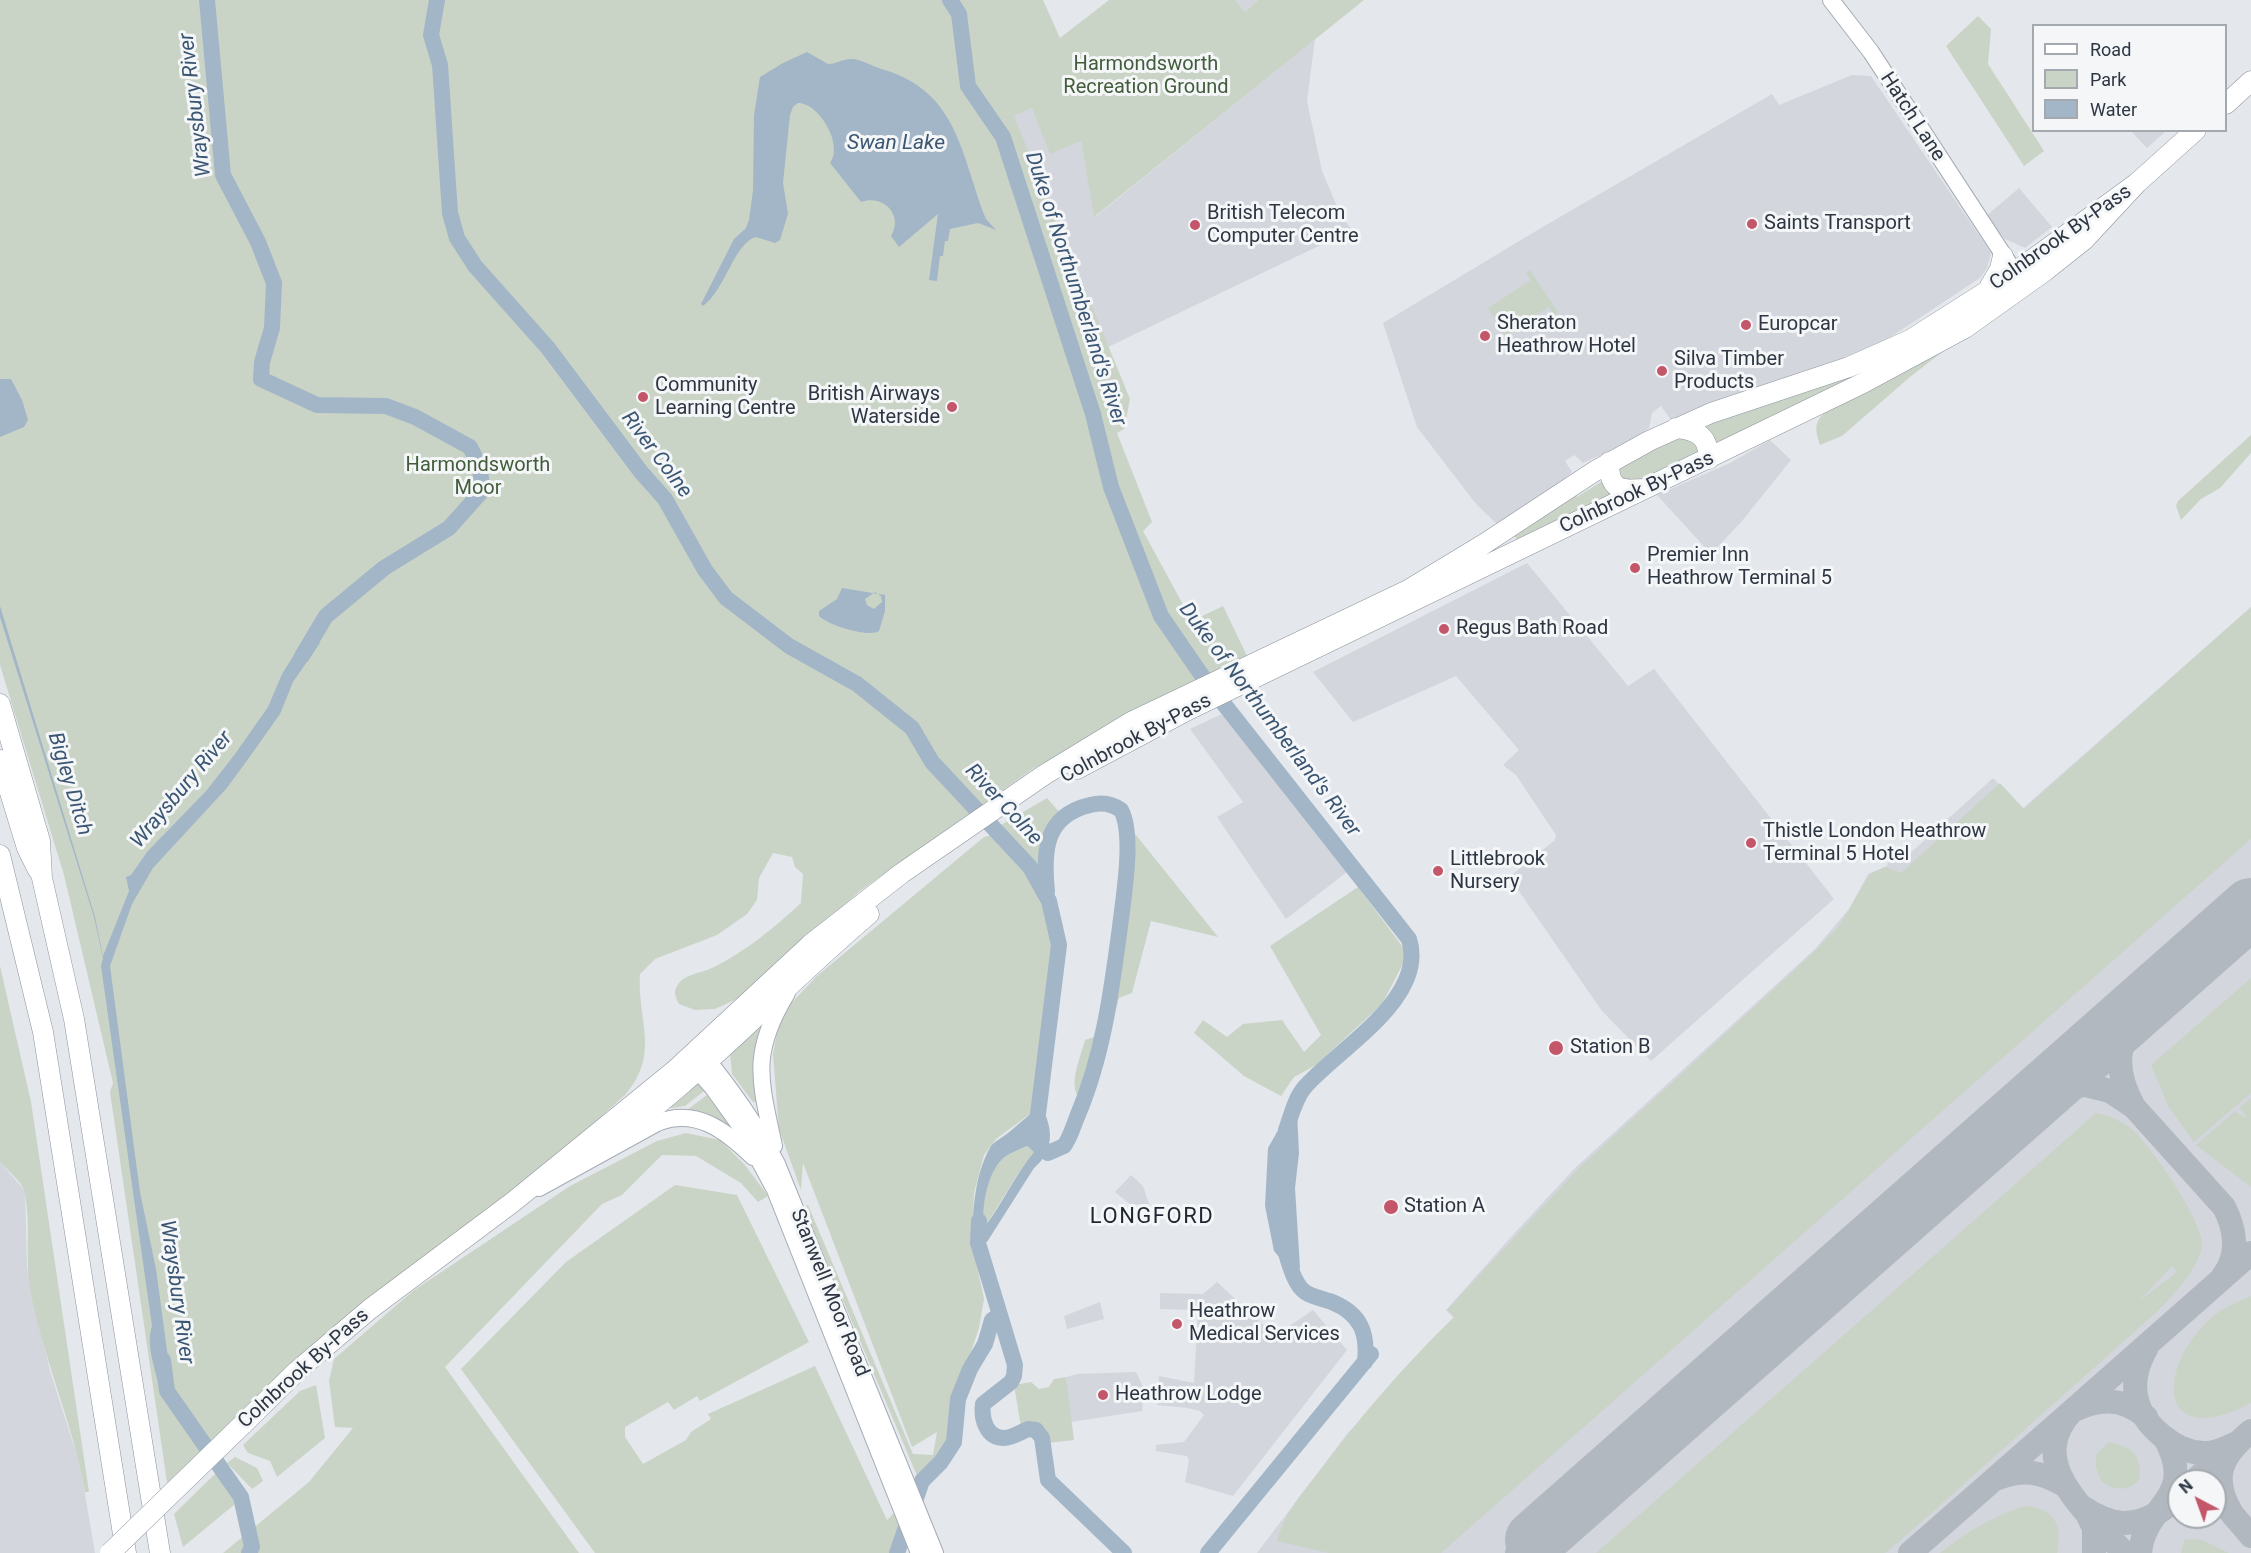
<!DOCTYPE html>
<style>
body{margin:0}
#map{position:relative;width:2251px;height:1553px;overflow:hidden;background:#e4e7eb;font-family:Roboto,sans-serif}
canvas{display:block}
.legend{position:absolute;left:2032px;top:24px;width:195px;height:108px;box-sizing:border-box;background:#f4f6f8;border:2px solid #a4a9af;margin:0;padding:8px 10px;list-style:none;font-size:18px;color:#2d3642}
.legend li{display:flex;align-items:center;gap:12px;height:30px}
.legend b{width:30px;border:2px solid #a4a9af}
.north{position:absolute;left:2167px;top:1469px;width:60px;height:60px;box-sizing:border-box;background:#f4f6f8;border:2px solid #a4a9af;border-radius:50%;rotate:319deg;font-size:16px;font-weight:700;line-height:24px;text-align:center;color:#2d3642}
.north::after{content:'';display:block;margin:auto;width:21px;height:27px;background:#c4566a;clip-path:polygon(50% 0,100% 100%,50% 72%,0 100%)}
</style>
<div id="map">
<canvas width="2251" height="1553"></canvas>
<ul class="legend">
<li><b style="height:8px;background:#fff"></b>Road</li>
<li><b style="height:16px;background:#cad4c6"></b>Park</li>
<li><b style="height:16px;background:#a3b6c7"></b>Water</li>
</ul>
<div class="north">N</div>
</div>
<script>
const g = document.querySelector('canvas').getContext('2d');
g.lineJoin = 'round';
function paint(path, color) { g.fillStyle = color; g.fill(path, 'evenodd'); }
function strokePath(path, color, width, dash) { g.strokeStyle = color; g.lineWidth = width; g.lineCap = dash ? 'butt' : 'round'; g.setLineDash(dash || []); g.stroke(path); }
function write(font, color, halo, rows, align = 'center') {
  g.font = font + ' Roboto,sans-serif'; g.lineWidth = 6; g.setLineDash([]); g.textBaseline = 'middle'; g.strokeStyle = halo; g.fillStyle = color; for (const [text, x, y, turn = 0] of rows) {
    g.save(); g.translate(x, y); g.rotate((+turn || 0) * Math.PI / 180); g.textAlign = isNaN(turn) ? turn : align; if (halo) g.strokeText(text, 0, 0); g.fillText(text, 0, 0); g.restore();
  }
}
paint(new Path2D(`
 M1235,0h23l-13,12z
 M1315,39l-8,62 15,70 19,45 11,14 -244,117 -95,-231 19,-8 49,33 14,76z
 M1852,75l19,1 120,177 -4,15 -7,10 -100,66 -208,77 -11,-15 -9,7 -3,15 -14,11 -52,24 -9,-8 -9,6 7,11 -18,16 -56,37 -22,-21 -59,-77 -34,-104 158,-95 231,-134 7,11z
 M2131,131h35l-19,17z
 M2019,188l33,39 -27,21 -20,-9 -20,-22z
 M1770,440l21,20 -49,61 -31,33 -54,-59 73,-32z
 M1527,563l101,123 26,-17 180,230 -183,162 -49,-50 -93,-134 46,-37 1,-5 -40,-60 -13,-10 16,-15 -63,-74 -103,46 -40,-50z
 M2251,607v946h-994l90,-119 107,-116 -8,-8 65,-73 63,-68 241,-220 34,-40 19,-35 19,-8 2,-8 17,-1 87,-79 29,31zM2179,1481h36v36h-36z
 M1222,714l125,158 -61,47 -69,-102 26,-15 -53,-73z
 M0,1162l25,29 2,75 4,25 19,80 30,94 15,88h-95z
 M1131,1175l12,11 6,18 -18,1 -16,-13z
 M1217,1282l58,54 38,-26 34,40 -114,146 -48,-14 4,-22 -2,-4 -31,-5v-6l28,-3 20,-27 -4,-4 -13,-3 -30,-3 2,-29 35,7 4,-73 -38,-1v-16l43,1z
 M1100,1302l4,17 -37,10 -3,-13z
 M1136,1372l8,17 -2,22 -71,11 -5,-45 11,-3z`), '#d3d6dd');
paint(new Path2D(`
 M0,0h950l9,14 9,72 35,51 90,277 18,73 50,129 44,64 -3,7 -168,81 -174,123 -119,106 -26,12 -20,1 -16,-6c-3,-6 -6,-12 -2,-18 6,-12 26,-13 37,-19 32,-16 60,-39 87,-64l2,-29 -8,-7 -3,-10 -19,-4 -14,25 -2,22 -10,14 -30,21 -62,24 -15,15c-3,48 21,79 -15,121l-81,73 -376,321 -58,-397 3,-9 -49,-208 -64,-210z
 M955,0h88l17,38 49,-38h126l10,12 13,-12h106l-270,217 -13,-76 -31,13 -18,-46 -18,8 116,283 -6,30 -7,4 35,89 -9,9 49,90 31,-15 25,52 -42,20 -43,-63 -49,-129 -18,-73 -90,-277 -33,-51 -10,-72z
 M1978,16l13,13 -3,35 56,87 -20,15 -78,-120z
 M1530,270l28,42 -4,3 -5,-8 -44,29 -17,-28 43,-28 -5,-7z
 M1965,321l-251,128 -13,-23z
 M1972,329l-62,48 -68,59 -22,9c-4,-13 -7,-21 4,-32z
 M1685,435l19,12 -11,12 -19,4 -45,22 -16,-15z
 M2251,435v18l-31,35 -19,11 -20,21 -5,-14 2,-5z
 M1604,480l16,15 -98,48 -11,-9 62,-43 4,6z
 M2251,607v232l-810,714h-112l-52,-12c8,-29 26,-49 45,-73 42,-56 82,-102 132,-151l-7,-7 131,-141 235,-216 26,-27 31,-52 15,-7 16,6 99,-90 24,26z
 M1047,798l13,15 -16,31 -2,29 -20,-21 -21,-27z
 M1129,831l7,4 82,102 -67,-16 -19,72 -13,5 -28,105 -4,-1c27,-81 46,-185 42,-271z
 M996,834l29,37 20,38 8,37 -8,88 2,46 -13,31 -38,28 -12,16 -10,38 -2,50 12,56 -5,29 -29,85 -2,24 -18,30 -12,11 -114,-270 4,-3 105,249 20,1 4,-23 -25,15 -109,-284 -2,27 -22,-61 -6,-75 7,-39 37,-39 167,-139z
 M1358,887l50,67 -26,50 -66,61 -22,12 -13,19 -37,-20 -50,-43 9,-13 24,17 16,-13 39,-4 22,32 17,-17 -51,-89z
 M0,966l31,136 58,390h-4c-12,-69 -42,-133 -55,-203 -5,-31 1,-64 -5,-95 -1,-11 -18,-24 -25,-32z
 M2251,978v115l-57,49 -26,-36 -17,-41z
 M766,1016l-7,87 -6,-1 -21,-28 -2,-23z
 M1097,1036l-17,63c-13,-13 1,-43 5,-59z
 M698,1082l6,9 -19,15 -20,3z
 M707,1095l25,32 -1,1 -44,-18z
 M2251,1098v89l-55,-42 39,-34 10,7 1,-2 -7,-8z
 M2096,1113c12,2 23,7 33,14 19,13 77,98 73,120 -6,26 -32,52 -51,70l-250,223 -16,13h-289zM2172,1266l5,6 -36,28v-1z
 M686,1133l34,7 25,25 23,31 -10,6 -17,-19 -45,-27 -34,-1 -40,40 -20,9 -157,163 134,186h-356l86,-71 44,-54 -18,-1 -6,-46 5,-22 79,-68 157,-105 87,-45z
 M1027,1146l7,6c-19,23 -32,50 -49,74 -5,-19 3,-58 21,-70 6,-4 14,-6 21,-10z
 M675,1185l62,10 72,147 -109,59 -3,-5 -23,14 -6,-8 -43,25v10l18,27 43,-24 5,-8 20,-13 -3,-5 107,-48 72,154 7,-7 9,25 -7,15h-301l-134,-184 105,-107z
 M2251,1296v107c-92,49 -97,-33 -40,-85 11,-10 26,-16 40,-22z
 M1066,1377l8,63 -26,3 -11,-17 -16,1 -7,-42 17,-3 8,7 10,-2 5,-8z
 M316,1385l9,53 -48,39 -7,-16 -22,-8 -5,-8 57,-54z
 M2109,1442c24,5 33,13 30,38 -12,12 -24,11 -38,1l-5,-13v-14z
 M235,1457l22,11 6,13 -11,8 -25,-26z
 M219,1470l8,9 8,25 -52,43 -9,-33z
 M2024,1506c31,2 39,19 33,47h-117c26,-21 52,-36 84,-47z
 M2192,1539l10,1 27,13h-48l3,-13z`), '#cad4c6');
paint(new Path2D(`
 M807,52l21,12c8,0 15,-5 23,-5 11,0 22,8 34,11 74,23 76,86 101,149l10,11 -18,-7 -28,6 -2,12h-3l-2,15h-3l-3,25 -8,-1 9,-66 -39,33 -8,-11c13,-21 -8,-42 -30,-34l-31,-39c14,-18 -11,-60 -32,-60l-5,4 -3,8 -7,68 5,31 -8,26 -5,3 -19,-6c-22,6 -30,52 -53,69l-2,-2 33,-65 12,-11 3,-8 4,-30 1,-75 6,-38 23,-14z
 M0,379h11l11,21 6,20 -4,7 -24,10z
 M842,588l43,7v16l-6,20c-11,7 -51,-6 -60,-15v-5l18,-12zM875,592l6,4 1,6 -8,7 -7,-4 -2,-6z
 M0,606l95,311 8,39 26,-65 -3,-14 5,-2 16,-23 60,-62 28,-36 33,-47 14,-33 25,-40 13,9 -27,39 -13,32 -34,48 -20,27 -73,79 -21,36 -22,62 30,226 16,77 15,111 -13,2c-4,-16 -12,-39 -6,-56l-51,-360 2,-8 -9,-41 -94,-300z
 M1041,1106c13,23 13,45 -7,62l-47,74 -14,4c-1,-32 1,-71 18,-100 2,-3 7,-6 10,-8 15,-10 25,-22 40,-32zM1027,1146l7,6c-19,23 -31,51 -49,74 -5,-19 4,-59 21,-70 6,-4 15,-7 21,-10z
 M1290,1109l7,3 2,41 -4,35 5,80 -8,4 -18,-21 -9,-45 3,-58z`), '#a3b6c7');
strokePath(new Path2D(`
 M207,0l16,175 35,67 16,41 -2,45 -10,34 -1,17 56,26 69,1 29,11 55,30 10,20 2,24 -33,37 -65,40 -58,48 -24,40
 M437,0l-6,35 9,30 10,148 7,25 18,28 73,82 93,124 24,27 40,71 21,28 63,48 68,38 55,44 20,34 98,105 19,34 10,44 -22,177 -6,5
 M950,0l9,14 9,72 35,51 90,277 18,73 50,129 44,64 204,259c19,60 -73,111 -105,149 -9,11 -13,28 -18,42
 M1034,1136l6,11 8,6 16,-7c6,-8 9,-19 13,-29 27,-63 35,-130 44,-198 3,-26 13,-85 0,-109 -10,-7 -19,-8 -31,-5 -46,11 -47,47 -43,87
 M1285,1250c4,13 9,34 20,42 7,5 19,7 27,10 29,12 36,31 33,60
 M1000,1315l15,50 -1,11 -3,6 -28,22c-2,14 3,34 21,34 8,0 17,-6 24,-9l8,1 6,8 6,42 76,73
 M163,1360l4,31 74,106 11,50 -3,6
 M897,1553l25,-72 19,-19 13,-20 4,-43 12,-30 15,-25 7,-24 8,-5 -22,-72 1,-22
 M1208,1553l163,-199`), '#a3b6c7', 16);
strokePath(new Path2D(`
 M2134,1107c-22,-40 -16,-62 5,-100
 M2022,1109l28,-17 20,-6 16,-1 24,6 24,16 90,100c11,21 16,48 -1,69
 M2147,1347c-9,16 -14,31 -11,49 5,29 42,59 71,57 11,0 21,-6 30,-10
 M1998,1478c25,-10 44,-6 66,7
 M2194,1481l35,-31
 M2221,1501l30,35
 M2231,1512c-20,-35 -10,-56 20,-81
 M1517,1553l18,-13
 M1910,1553l162,-142c27,-13 50,-14 74,6
 M2094,1553v-25l-10,-20c26,17 48,21 75,4 7,-4 12,-10 20,-12
 M2124,1553c-35,-40 -101,-89 -52,-142l179,-158
 M2140,1553c4,-50 58,-53 25,-115`), '#b2b8bf', 24);
strokePath(new Path2D(`
 M1535,1540l716,-632`), '#b2b8bf', 60);
const major = new Path2D(`
 M1831,0l40,52 139,213
 M700,1051c30,36 55,71 77,113l158,389
 M690,1062l23,26 28,39 34,63 144,363
 M774,1146c-14,-66 -24,-92 13,-153
 M539,1188l118,-65c39,-16 69,8 96,34`);
const highway = new Path2D(`
 M2226,104l25,-23
 M1990,286l10,-17 3,-13
 M1676,428c22,2 32,8 33,31
 M1609,462c0,27 10,29 34,27
 M0,704l40,137 2,37 32,141 86,534
 M0,760l27,88 11,22
 M1077,769l113,-60 673,-326 102,-55 80,-57 39,-31 53,-57 59,-53
 M0,855l43,177 83,521
 M579,1162c108,-69 193,-166 290,-248
 M242,1425l55,-54 73,-62 143,-107 161,-131 137,-127 91,-71 142,-98 87,-53 277,-132 76,-46 111,-73 54,-30 62,-28 138,-46 61,-27 93,-59 134,-98`);
strokePath(major, '#a5acb6', 18);
strokePath(highway, '#8d95a0', 21);
strokePath(major, '#fff', 16);
strokePath(highway, '#fff', 20);
const highwayBridge = new Path2D(`
 M110,1553l132,-128`);
strokePath(highwayBridge, '#8d95a0', 21, []);
strokePath(highwayBridge, '#fff', 20);
for (const [x, y, r, color] of [
 [1752,224,6,"#c4566a"],
 [1195,225,6,"#c4566a"],
 [1746,325,6,"#c4566a"],
 [1485,336,6,"#c4566a"],
 [1662,371,6,"#c4566a"],
 [643,397,6,"#c4566a"],
 [952,407,6,"#c4566a"],
 [1635,568,6,"#c4566a"],
 [1444,629,6,"#c4566a"],
 [1751,843,6,"#c4566a"],
 [1438,871,6,"#c4566a"],
 [1556,1048,8,"#c4566a"],
 [1391,1207,8,"#c4566a"],
 [1177,1324,6,"#c4566a"],
 [1103,1395,6,"#c4566a"]
]) { const dot = new Path2D(); dot.arc(x, y, r, 0, 2 * Math.PI); g.fillStyle = color; g.fill(dot); strokePath(dot, '#f4f6f8', 2); }
write('20px', '#435d3c', '#f4f6f8', [
 ["Harmondsworth",1146,65],
 ["Recreation Ground",1146,88],
 ["Harmondsworth",478,466],
 ["Moor",478,489]
]);
write('20px', '#2d3642', '#f4f6f8', [
 ["Hatch Lane",1912,117,57],
 ["Colnbrook By-Pass",2061,238,-35],
 ["Colnbrook By-Pass",1637,493,-25],
 ["Colnbrook By-Pass",1136,739,-28],
 ["Stanwell Moor Road",829,1293,68],
 ["Colnbrook By-Pass",304,1369,-42]
]);
write('20px', '#2d3642', '#f4f6f8', [
 ["British Telecom",1207,214],
 ["Computer Centre",1207,237],
 ["Saints Transport",1764,224],
 ["Sheraton",1497,324],
 ["Heathrow Hotel",1497,347],
 ["Europcar",1758,325],
 ["Silva Timber",1674,360],
 ["Products",1674,383],
 ["Community",655,386],
 ["Learning Centre",655,409],
 ["British Airways",940,395,"right"],
 ["Waterside",940,418,"right"],
 ["Premier Inn",1647,556],
 ["Heathrow Terminal 5",1647,579],
 ["Regus Bath Road",1456,629],
 ["Thistle London Heathrow",1763,832],
 ["Terminal 5 Hotel",1763,855],
 ["Littlebrook",1450,860],
 ["Nursery",1450,883],
 ["Station B",1570,1048],
 ["Station A",1404,1207],
 ["Heathrow",1189,1312],
 ["Medical Services",1189,1335],
 ["Heathrow Lodge",1115,1395]
], 'left');
write('italic 21px', '#3b5673', '#f4f6f8', [
 ["Wraysbury River",196,105,-97],
 ["Swan Lake",896,144],
 ["Duke of Northumberland's River",1075,289,72],
 ["River Colne",656,455,53],
 ["Duke of Northumberland's River",1269,720,53],
 ["Bigley Ditch",69,784,73],
 ["Wraysbury River",182,790,-50],
 ["River Colne",1003,805,47],
 ["Wraysbury River",176,1292,82]
]);
g.letterSpacing = '1.5px';
write('22px', '#1f2733', '#f4f6f8', [
 ["LONGFORD",1152,1217]
]);
g.letterSpacing = '0px';
</script>
